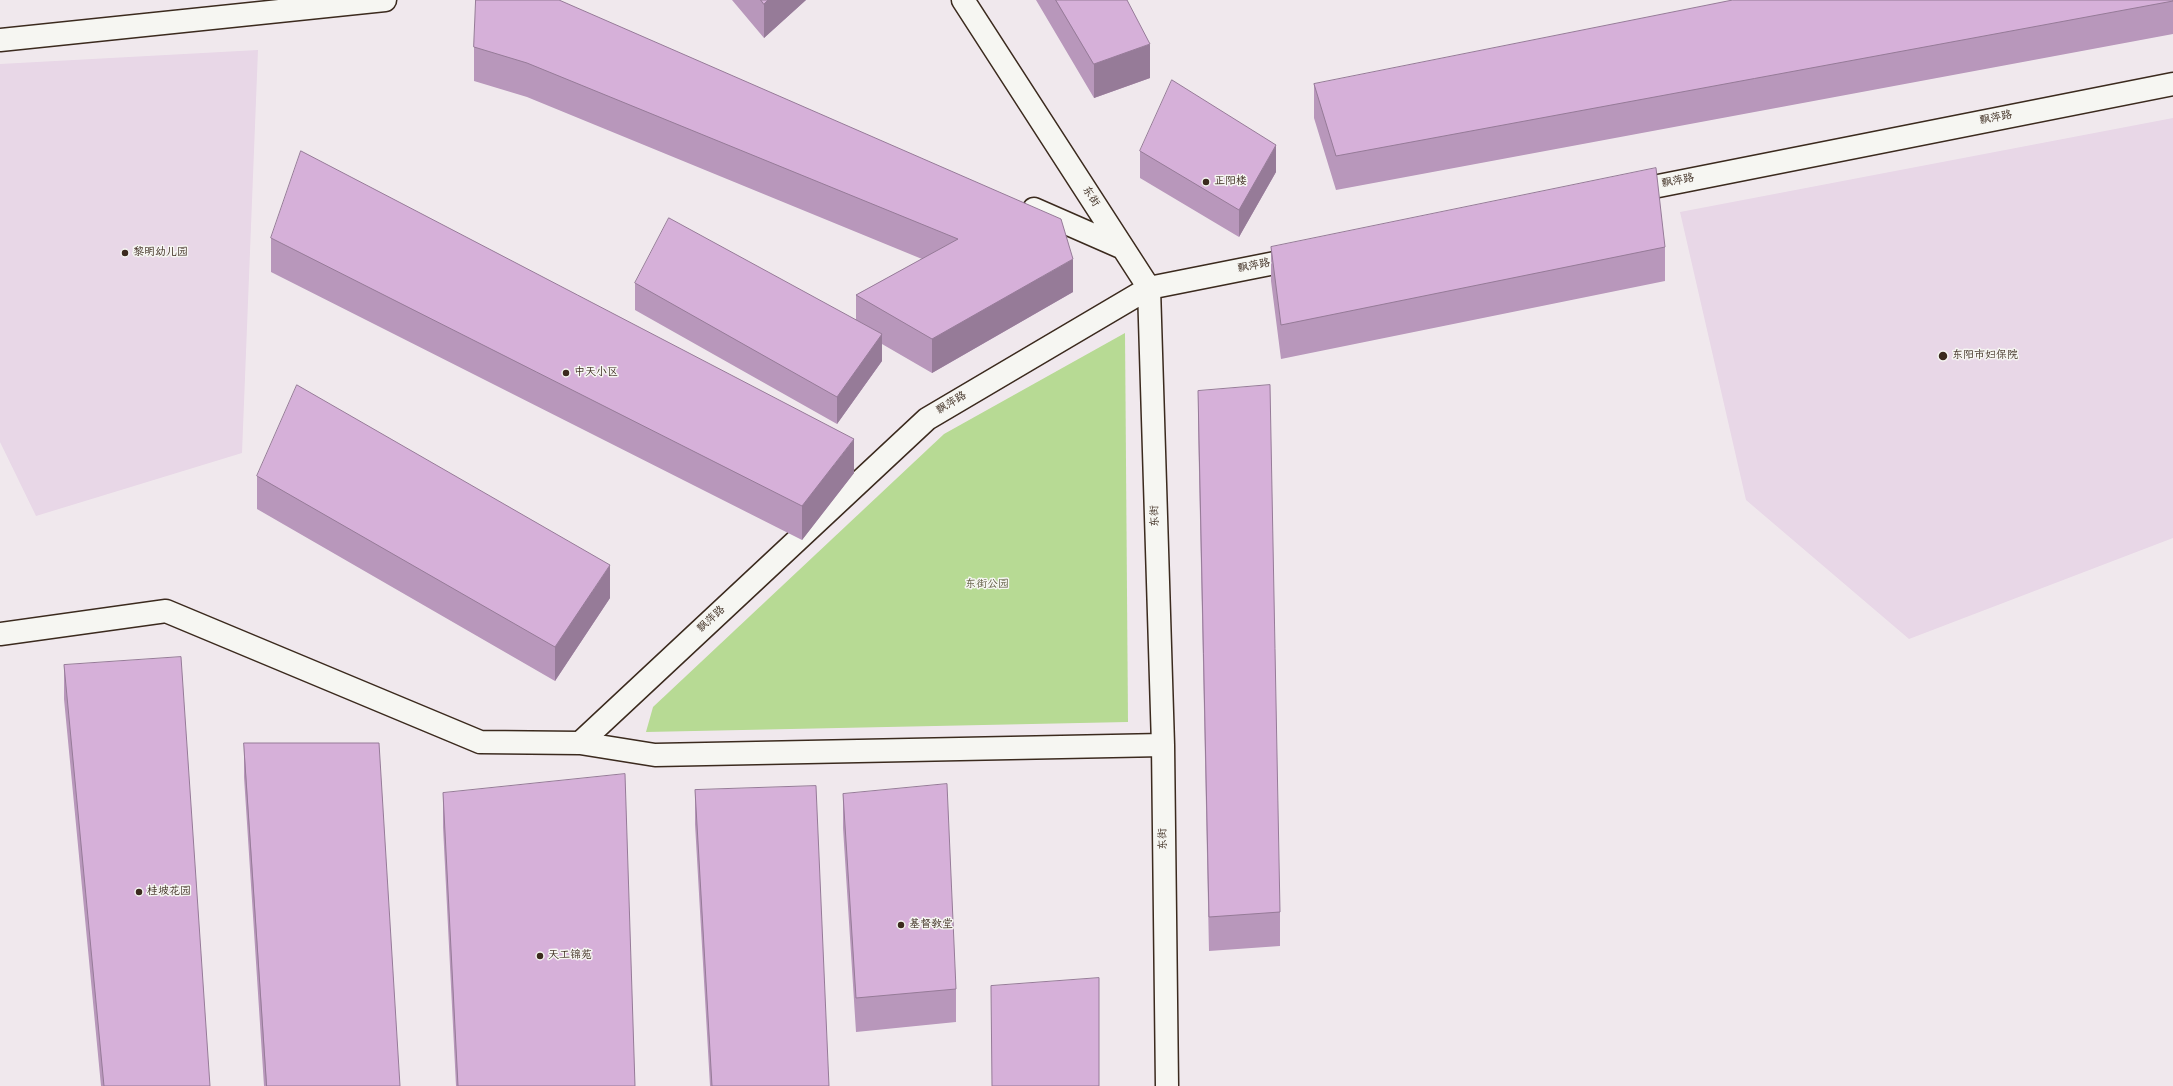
<!DOCTYPE html>
<meta charset="utf-8">
<style>
body{margin:0}
canvas{display:block;background:#f0e8ed}
</style>
<canvas width="2173" height="1086"></canvas>
<script>
const g = document.querySelector('canvas').getContext('2d');
g.lineJoin = 'round';
function paint(path, color) { g.fillStyle = color; g.fill(path, 'evenodd'); }
function strokePath(path, color, width, dash) { g.strokeStyle = color; g.lineWidth = width; g.lineCap = dash ? 'butt' : 'round'; g.setLineDash(dash || []); g.stroke(path); }
function write(font, color, halo, rows, align = 'center') {
  g.font = font + ' "Gochi Hand","LXGW WenKai TC",sans-serif'; g.lineWidth = 3; g.setLineDash([]); g.textBaseline = 'middle'; g.strokeStyle = halo; g.fillStyle = color; for (const [text, x, y, turn = 0] of rows) {
    g.save(); g.translate(x, y); g.rotate((+turn || 0) * Math.PI / 180); g.textAlign = isNaN(turn) ? turn : align; if (halo) g.strokeText(text, 0, 0); g.fillText(text, 0, 0); g.restore();
  }
}
paint(new Path2D(`
 M258,50l-16,403 -206,63 -36,-74v-378z
 M2173,118v420l-264,101 -163,-139 -66,-288z`), '#e8d7e7');
paint(new Path2D(`
 M1125,333l3,389 -482,10 7,-25 291,-273z`), '#b7da94');
const minor = new Path2D(`
 M963,0l186,288 14,457 4,341
 M0,40l385,-40
 M1628,192l545,-108
 M1034,209l89,39
 M0,634l166,-23 314,131 100,1 75,12 508,-10
 M580,743l347,-324 222,-131 151,-30`);
strokePath(minor, '#3b2a1e', 25);
strokePath(minor, '#f6f6f2', 22);
paint(new Path2D(`
 M476,0l597,292 -141,81 -50,-29v17l-45,63 -202,-114v-27l221,37v-25l66,-36 -395,-162 -53,-16v-34z
 M732,0h74l-42,38z
 M1036,0h91l23,78 -56,20z
 M2173,0v34l-837,156 -22,-72v-34z
 M1140,151l136,21 -37,65 -99,-59z
 M271,238l583,235 -52,67 -531,-268z
 M1271,247h394v34l-384,78 -10,-78z
 M1198,391l82,521v34l-71,5 -11,-527z
 M257,476l353,122 -55,83 -298,-172z
 M64,665l146,421h-109l-37,-387z
 M244,743l156,343h-136l-20,-309z
 M695,790l134,296h-119l-15,-262z
 M443,793l192,293h-179l-13,-259z
 M843,794l113,195v33l-100,10 -13,-204z`), '#b897bb');
paint(new Path2D(`
 M768,0h38l-42,38v-34z
 M1150,44v34l-56,20v-34z
 M1276,145v27l-37,65v-27z
 M1073,259v33l-141,81v-34z
 M882,334v27l-45,63v-27z
 M854,439v34l-52,67v-34z
 M610,565v33l-55,83v-34z`), '#967b98');
const building = new Path2D(`
 M476,0h83l502,219 12,40 -141,80 -76,-44 102,-56 -431,-176 -53,-16z
 M761,0h7l-4,4z
 M1056,0h71l23,44 -56,20z
 M1733,0h440v1l-837,155 -22,-72z
 M1172,80l104,65 -37,65 -99,-59z
 M301,151l553,288 -52,67 -531,-268z
 M1656,168l9,79 -384,78 -10,-78z
 M669,218l213,116 -45,63 -202,-114z
 M297,385l313,180 -55,82 -298,-171z
 M1270,385l10,527 -71,5 -11,-526z
 M181,657l29,429h-106l-40,-421z
 M244,743h135l21,343h-133z
 M625,774l10,312h-177l-15,-293z
 M947,784l9,205 -100,9 -13,-204z
 M816,786l13,300h-117l-17,-296z
 M1099,978v108h-107l-1,-100z`);
paint(building, '#d6b0d9');
strokePath(building, '#967b98', 1);
for (const [x, y, r, color] of [
 [1206,182,4,"#3b2a1e"],
 [125,253,4,"#3b2a1e"],
 [1943,356,5,"#3b2a1e"],
 [566,373,4,"#3b2a1e"],
 [139,892,4,"#3b2a1e"],
 [901,925,4,"#3b2a1e"],
 [540,956,4,"#3b2a1e"]
]) { const dot = new Path2D(); dot.arc(x, y, r, 0, 2 * Math.PI); g.fillStyle = color; g.fill(dot); strokePath(dot, '#f6f6f2', 1.5); }
write('11px', '#3b2a1e', '#f6f6f2', [
 ["飘萍路",1996,119,-11],
 ["飘萍路",1678,182,-11],
 ["东街",1090,197,57],
 ["飘萍路",1254,267,-11],
 ["飘萍路",952,404,-31],
 ["东街",1156,516,-92],
 ["飘萍路",712,620,-43],
 ["东街",1164,839,-91]
]);
write('11px', '#3b2a1e', '#f6f6f2', [
 ["正阳楼",1214,182],
 ["黎明幼儿园",133,253],
 ["东阳市妇保院",1952,356],
 ["中天小区",574,373],
 ["桂坡花园",147,892],
 ["基督教堂",909,925],
 ["天工锦苑",548,956]
], 'left');
write('11px', '#5a563c', '#f6f6f2', [
 ["东街公园",987,585]
]);
</script>
